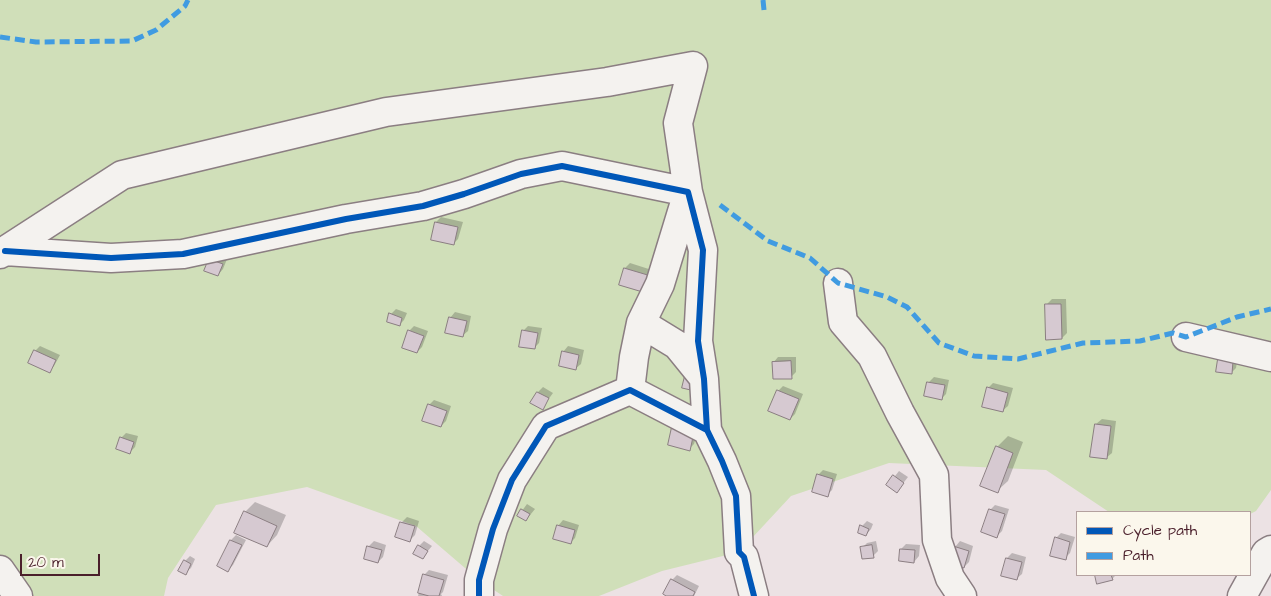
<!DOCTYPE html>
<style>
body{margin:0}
#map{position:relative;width:1271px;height:596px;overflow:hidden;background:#ece2e4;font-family:"Architects Daughter",sans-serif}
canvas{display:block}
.legend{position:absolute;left:1076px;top:511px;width:175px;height:65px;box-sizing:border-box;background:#fbf7ec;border:1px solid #b4a19f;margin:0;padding:6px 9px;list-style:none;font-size:15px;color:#4a1f2b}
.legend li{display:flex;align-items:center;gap:10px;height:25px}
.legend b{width:25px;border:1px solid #b4a19f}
.scale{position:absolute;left:20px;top:554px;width:80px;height:22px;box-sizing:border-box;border:2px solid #4a1f2b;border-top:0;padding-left:6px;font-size:15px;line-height:18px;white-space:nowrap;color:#4a1f2b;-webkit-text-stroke:4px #fbf7ec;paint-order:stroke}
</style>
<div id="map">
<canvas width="1271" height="596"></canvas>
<ul class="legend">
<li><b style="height:6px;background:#0057b8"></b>Cycle path</li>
<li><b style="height:6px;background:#409be1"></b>Path</li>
</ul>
<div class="scale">20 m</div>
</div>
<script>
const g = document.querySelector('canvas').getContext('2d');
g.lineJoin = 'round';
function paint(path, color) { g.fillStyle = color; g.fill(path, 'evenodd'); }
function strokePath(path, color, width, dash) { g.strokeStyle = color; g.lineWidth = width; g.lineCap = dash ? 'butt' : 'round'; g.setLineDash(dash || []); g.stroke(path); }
paint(new Path2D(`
 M0,0h1271v490l-15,21 -6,3v-2h-141l-63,-42 -157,-7 -98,33 -52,56 -77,19 -63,25h-96l-24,-16 -63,-54 -109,-39 -91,18 -48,73 -4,18h-164z`), '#d0dfb9');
paint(new Path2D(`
 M441,217l22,5 -5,17 -5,5 -21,-5 4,-17z
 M215,255l12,4 -4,10 -5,6 -12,-5z
 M630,263l25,8 -4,15 -31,-2 5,-16z
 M1052,299h14l1,34 -5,5 -15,-34z
 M396,309l11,4 -3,7 -5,5 -8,-11z
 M455,312l16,4 -3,15 -6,5 -12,-18z
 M414,326l14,5 -6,16 -5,5 -8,-21z
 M528,326l14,2 -3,15 -5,5 -11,-17z
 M40,346l20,9 -6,11 -5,6 -14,-21z
 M568,346l16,4 -3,14 -6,5 -12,-17z
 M1224,354l14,2 -2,12 -5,5 -12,-13z
 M778,357h18v15l-5,5 -18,-14z
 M934,377l15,3 -3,14 -5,5 -12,-17z
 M993,383l20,5 -5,18 -6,5 -14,-23z
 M783,386l20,8 -8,20 -5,5 -12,-28z
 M543,387l10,6 -11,15 -4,-16z
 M434,400l17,6 -5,15 -5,5 -12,-21z
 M1102,419l14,2 -4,32 -6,5 -14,-2 4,-32z
 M699,427l-5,17 -5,5 -20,-5z
 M126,433l12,3 -3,11 -5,5 -9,-14z
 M1008,436l15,6 -15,39 -11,10v-44z
 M823,470l14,4 -5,16 -5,5 -9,-20z
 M899,471l9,6 -7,9 -13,-1z
 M255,502l31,13 -9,20 -10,11 -22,-34z
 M527,504l8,5 -9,11 -7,-5z
 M995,505l14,4 -7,22 -5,5 -7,-26z
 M407,517l12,4 -4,14 -5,5 -13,-4 5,-14z
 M563,520l16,5 -4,13 -5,5 -12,-17z
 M867,521l6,3 -2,5 -5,6 -4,-9z
 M1061,533l14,4 -5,16 -5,5 -9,-20z
 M236,535l10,5 -13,25 -5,5 -10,-4 13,-26z
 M374,541l12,4 -3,12 -5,5 -13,-4 4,-12z
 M424,541l8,5 -10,12 -3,-12z
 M876,541l2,10 -5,5 -11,-8 5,-5z
 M960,541l13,5 -4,16 -5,5 -9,-20z
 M906,544l14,1 -1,11 -5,6 -14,-2 1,-11z
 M1012,553l14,4 -4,17 -6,5 -9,-21z
 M190,556l5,3 -4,9 -6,5v-12z
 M429,570l19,5 -5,17 -2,2 1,2h-24l6,-21z
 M677,575l22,11 -5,10h-25l3,-16z
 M1096,575h20l-4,4 -14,3z`), '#0003');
const building = new Path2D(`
 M435,222l23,5 -4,18 -23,-5z
 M209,259l14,5 -5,12 -14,-5z
 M624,268l27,8 -5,17 -27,-8z
 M1045,304h16l1,35 -16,1z
 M389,313l13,5 -2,8 -13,-4z
 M449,317l18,4 -4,16 -18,-4z
 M408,330l16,6 -7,17 -15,-5z
 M522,330l16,3 -3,16 -16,-2z
 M34,350l22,10 -6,13 -22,-10z
 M562,351l17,4 -3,15 -17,-4z
 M1218,359l15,2 -1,13 -16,-2z
 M791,361l1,18h-19l-1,-17z
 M685,376l13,4 -3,11 -13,-3z
 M927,382l18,3 -3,15 -18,-4z
 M987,387l21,6 -5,19 -21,-5z
 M777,390l22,9 -9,21 -22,-9z
 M537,392l12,6 -6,12 -13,-7z
 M428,404l19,7 -6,16 -19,-6z
 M1095,424l16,2 -4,33 -17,-2z
 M672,427l22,5 -4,19 -22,-6z
 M120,437l14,5 -4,12 -14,-5z
 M996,446l17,7 -15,40 -18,-7z
 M817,474l16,5 -5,18 -16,-5z
 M893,475l11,8 -7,10 -11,-8z
 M521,509l9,5 -4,7 -9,-5z
 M989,509l16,5 -8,24 -16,-6z
 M244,511l33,15 -10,21 -33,-14z
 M400,522l15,4 -5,16 -15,-5z
 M557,525l18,5 -4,14 -18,-5z
 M860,525l9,4 -3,7 -8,-3z
 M1055,537l15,5 -4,18 -16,-4z
 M230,540l12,5 -14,27 -11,-6z
 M418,545l10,6 -5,8 -10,-5z
 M872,545l2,13 -12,1 -2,-12z
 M367,546l15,4 -4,13 -14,-4z
 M953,546l16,5 -5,17 -16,-4z
 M900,549l15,1 -1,13 -15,-2z
 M1006,558l16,4 -5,18 -16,-4z
 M184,560l7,4 -5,11 -8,-4z
 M423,574l21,6 -5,16h-10l-11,-3z
 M1095,575h16l2,5 -16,4z
 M671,579l24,13 -2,4h-27l-3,-2z`);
paint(building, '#d6c9d1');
strokePath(building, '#8b7e82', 1);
const street = new Path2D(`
 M5,251l106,7 72,-4 163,-35 77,-13 41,-12 57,-20 41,-8 126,26 15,58 -5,91 6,38 3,51 15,31 14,35 3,56 5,5 10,39
 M0,254l122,-79 264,-63 221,-30 86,-16 -15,57 10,69 -28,92 -19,39 -7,34 -4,33
 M838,283l5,39 29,34 28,57 34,62 3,65 13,38 12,18
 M641,323l36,22 26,32
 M1186,337l85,20
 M0,570l18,26
 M479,596v-16l14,-51 19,-49 34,-54 84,-36 77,40
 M1242,596l24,-43 5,-3`);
strokePath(street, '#8b7e82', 31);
strokePath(street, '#f4f2ef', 28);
strokePath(new Path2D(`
 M763,0l1,10
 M0,37l36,5 96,-1 24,-11 29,-24 3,-6
 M720,205l48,36 42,17 28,25 49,14 20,10 32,36 35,13 44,3 65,-16 57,-2 33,-8 13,4 51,-20 34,-8`), '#409be1', 5, [10, 5]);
strokePath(new Path2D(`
 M5,251l106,7 72,-4 163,-35 77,-13 41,-12 57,-20 41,-8 126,26 15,58 -5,91 6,38 3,51 15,31 14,35 3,56 5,5 10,39
 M479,596v-16l14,-51 19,-49 34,-54 84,-36 77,40`), '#0057b8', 6);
</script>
